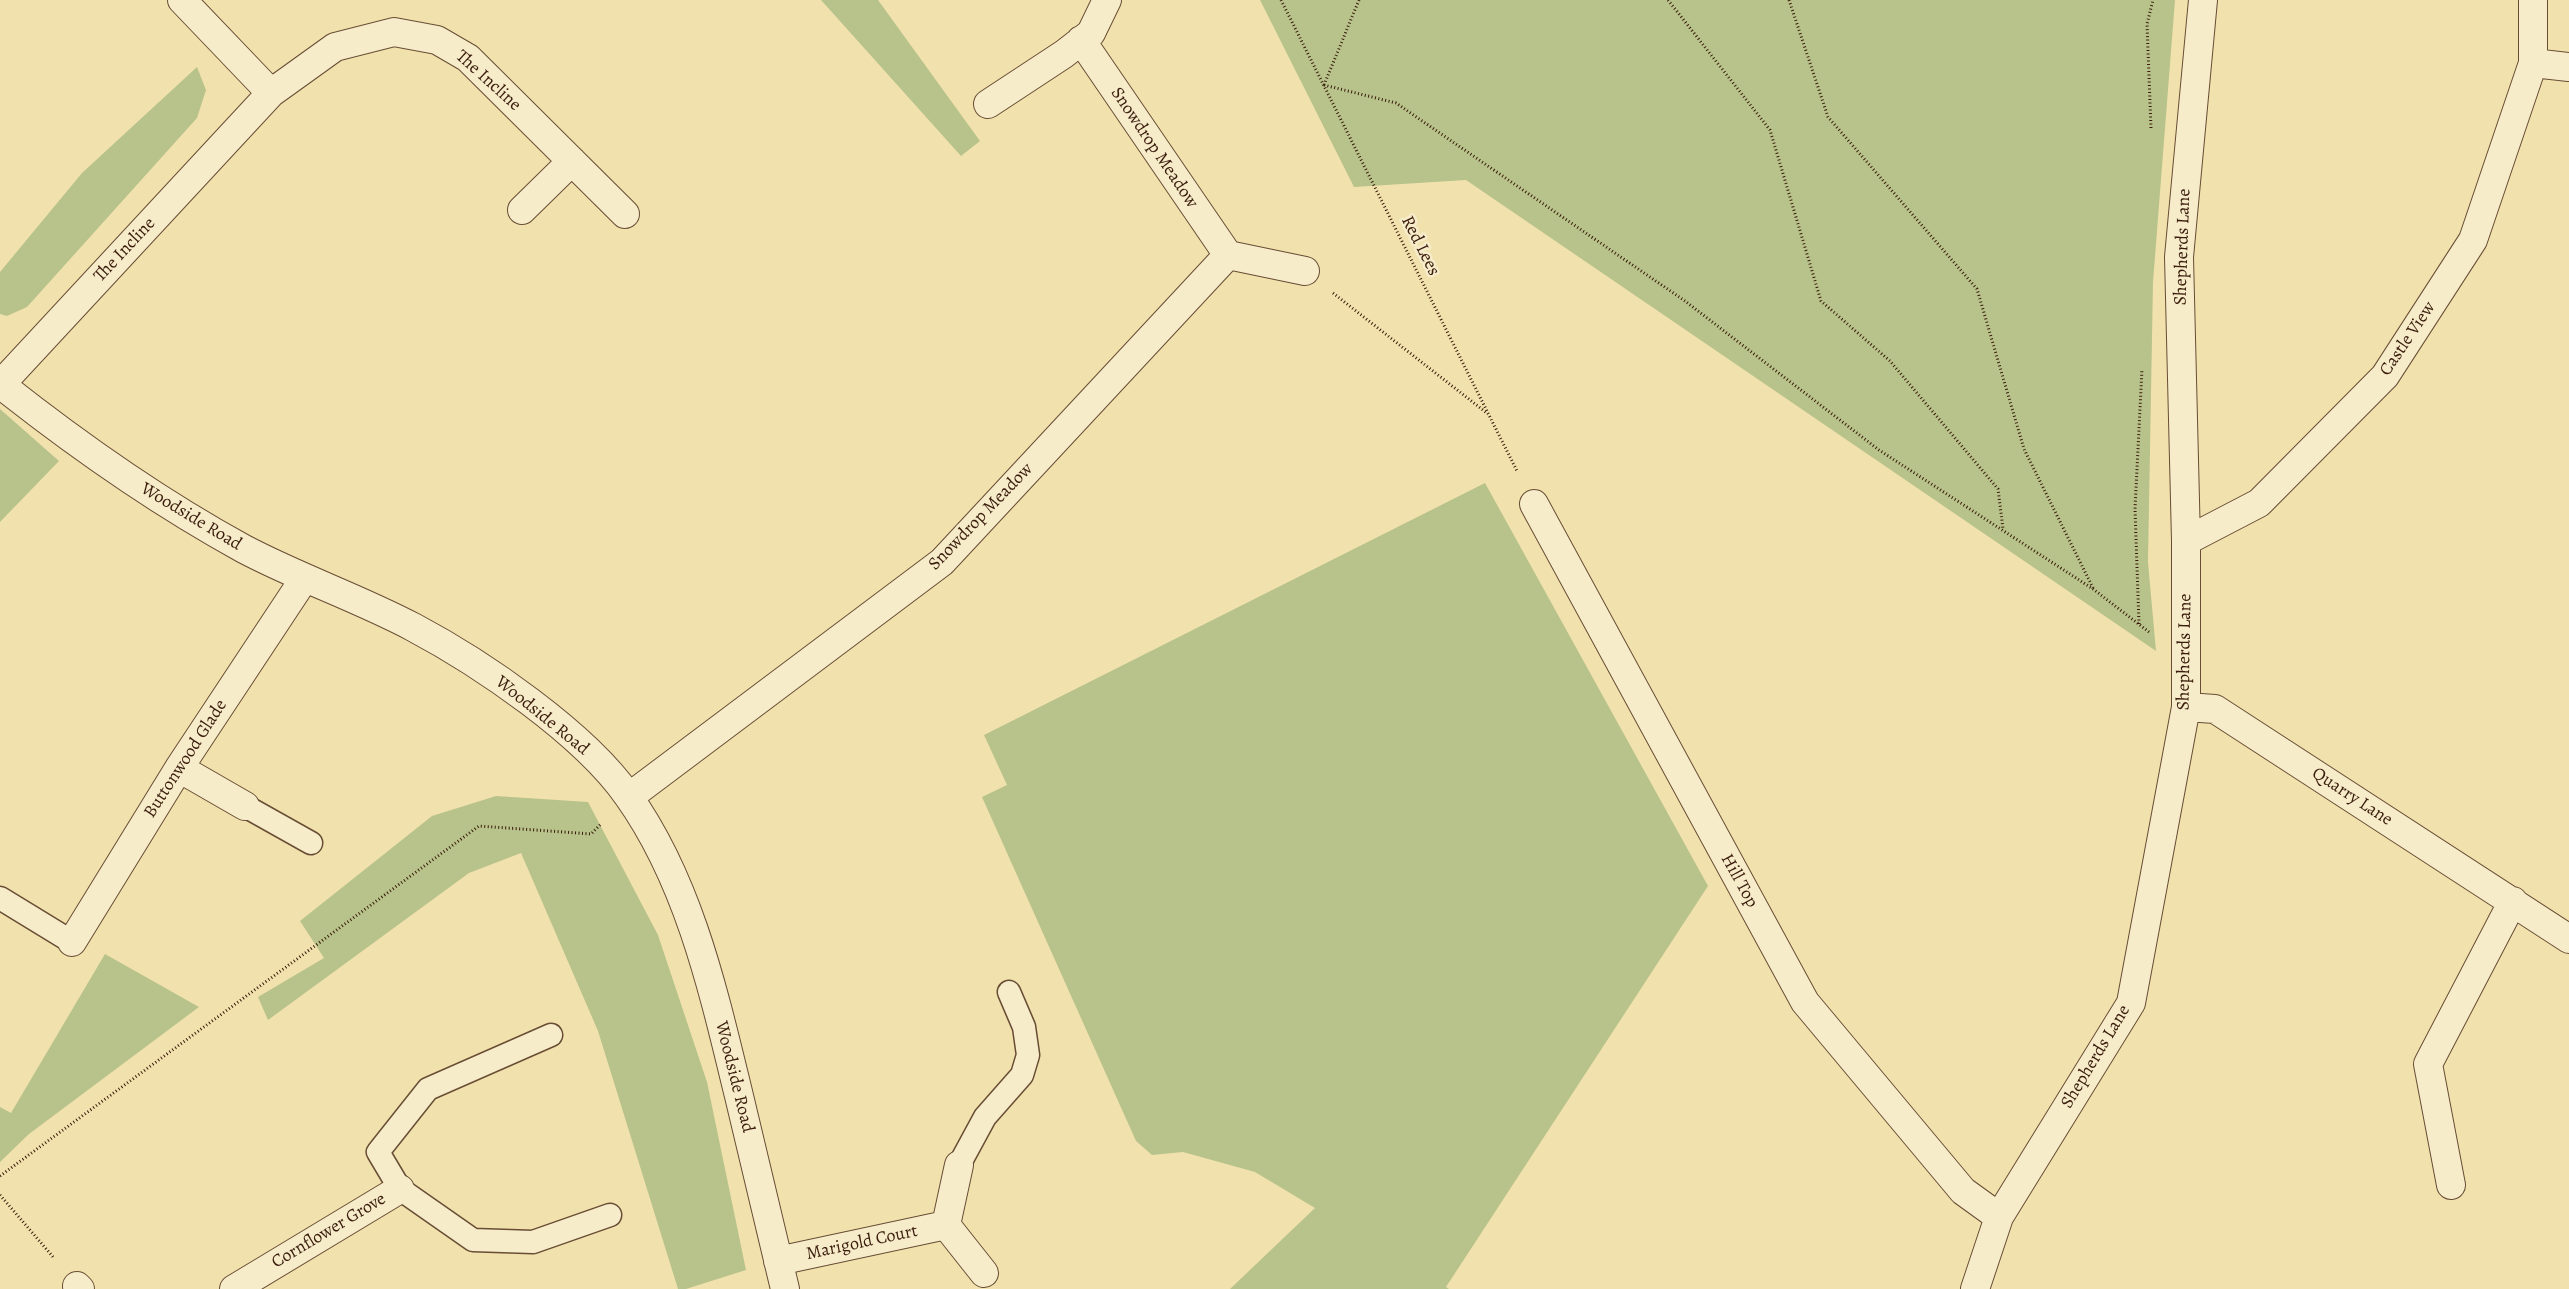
<!DOCTYPE html>
<style>
body{margin:0}
canvas{display:block;background:#f1e1ad}
</style>
<canvas width="2569" height="1289"></canvas>
<script>
const g = document.querySelector('canvas').getContext('2d');
g.lineJoin = 'round';
function paint(path, color) { g.fillStyle = color; g.fill(path, 'evenodd'); }
function strokePath(path, color, width, dash) { g.strokeStyle = color; g.lineWidth = width; g.lineCap = dash ? 'butt' : 'round'; g.setLineDash(dash || []); g.stroke(path); }
function write(font, color, halo, rows, align = 'center') {
  g.font = font + ' Alegreya,serif'; g.lineWidth = 5; g.setLineDash([]); g.textBaseline = 'middle'; g.strokeStyle = halo; g.fillStyle = color; for (const [text, x, y, turn = 0] of rows) {
    g.save(); g.translate(x, y); g.rotate((+turn || 0) * Math.PI / 180); g.textAlign = isNaN(turn) ? turn : align; if (halo) g.strokeText(text, 0, 0); g.fillText(text, 0, 0); g.restore();
  }
}
paint(new Path2D(`
 M821,0h57l102,141 -19,15z
 M1260,0h915l-22,282 -5,280 8,89 -690,-471 -112,7z
 M197,67l9,23 -9,28 -170,189 -20,9 -7,-2v-42l82,-99z
 M0,409l59,52 -59,61z
 M1485,483l223,403 -262,401 3,2h-219l85,-81 -60,-36 -72,-20 -31,3 -16,-14 -154,-344 25,-12 -23,-50z
 M496,796l92,6 70,133 49,147 39,188 -60,19h-8l-80,-258 -77,-178 -52,20 -201,147 -10,-23 66,-39 -24,-37 132,-105z
 M105,954l94,53 -170,127 -29,28v-55l11,6z`), '#b8c38b');
const service = new Path2D(`
 M245,806l66,37
 M0,898l72,44
 M551,1035l-123,54 -50,63 22,37 73,51 60,2 77,-27
 M959,1165l26,-48 37,-42 6,-20 -4,-28 -15,-35`);
const minor = new Path2D(`
 M182,0l89,93
 M2533,0v63
 M1081,40l147,215 77,16
 M988,104l76,-50 27,-21 16,-33
 M522,210l50,-49
 M0,384c77,61 158,118 244,165 55,29 114,49 169,78 68,36 171,106 215,169 62,87 86,198 111,300 15,64 31,128 46,193
 M1,384l270,-291 64,-46 59,-15 43,8 31,18 157,156
 M1534,504l271,498 158,189 36,26
 M2186,541l73,-38 126,-127 88,-136 60,-177 36,4
 M2186,707l29,2 354,230
 M179,768l66,38
 M629,797l313,-235 286,-307
 M72,942l107,-174 125,-189
 M959,1165l-13,60 38,48
 M2451,1185l-23,-121 85,-163
 M778,1261l168,-36
 M77,1286l3,3
 M234,1289l166,-100
 M1975,1289l24,-72 132,-214 55,-296v-166l-7,-284 24,-257`);
strokePath(service, '#684d34', 25);
strokePath(minor, '#684d34', 30);
strokePath(new Path2D(`
 M1281,0l236,471
 M1668,0l102,130 51,171 69,60 108,128 5,40
 M1789,0l39,117 149,172 47,160 69,139
 M1324,85l72,18 289,198 194,149 214,139 56,43
 M1324,85l35,-85
 M2151,128l-4,-104 6,-24
 M1333,293l155,121
 M2139,624l-4,-115 7,-140
 M0,1176l479,-350 112,8 10,-10
 M0,1195l54,63`), '#3a1c0c', 3, [1, 2.5]);
strokePath(service, '#f6ecca', 22);
strokePath(minor, '#f6ecca', 28);
write('18px', '#3a1c0c', '#f6ecca', [
 ["The Incline",488,81,42],
 ["Snowdrop Meadow",1154,148,56],
 ["Red Lees",1420,246,63],
 ["Shepherds Lane",2183,247,-88],
 ["The Incline",125,250,-47],
 ["Castle View",2408,339,-56],
 ["Woodside Road",191,517,31],
 ["Snowdrop Meadow",981,517,-46],
 ["Shepherds Lane",2185,652,-89],
 ["Woodside Road",542,716,39],
 ["Buttonwood Glade",186,759,-57],
 ["Quarry Lane",2352,797,33],
 ["Hill Top",1739,881,61],
 ["Shepherds Lane",2096,1057,-59],
 ["Woodside Road",734,1077,76],
 ["Cornflower Grove",329,1231,-31],
 ["Marigold Court",862,1243,-12]
]);
</script>
